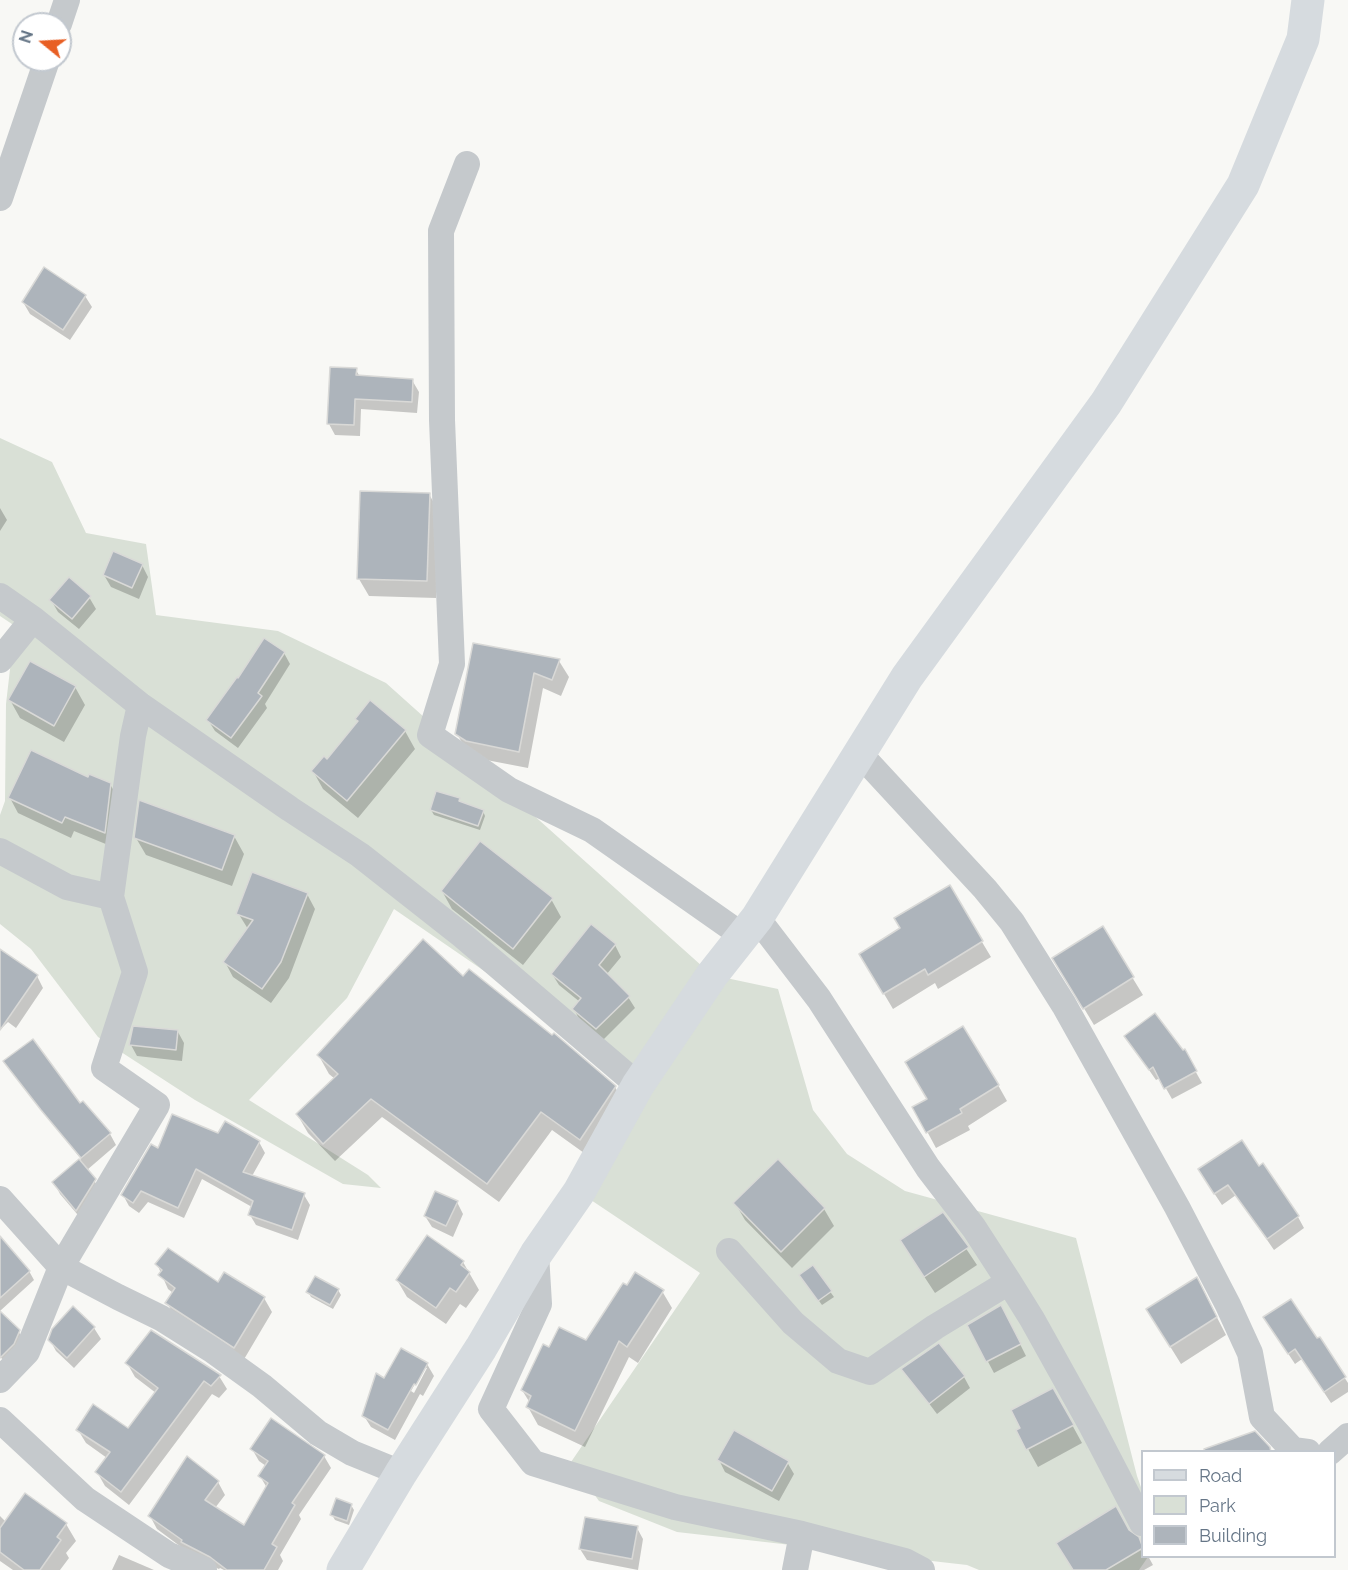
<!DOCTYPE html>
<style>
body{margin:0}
#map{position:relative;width:1348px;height:1570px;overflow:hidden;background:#f8f8f5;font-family:Raleway,sans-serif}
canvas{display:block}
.legend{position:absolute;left:1141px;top:1450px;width:195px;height:108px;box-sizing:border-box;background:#fff;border:2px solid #c2c8cf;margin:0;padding:8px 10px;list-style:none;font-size:18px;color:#667687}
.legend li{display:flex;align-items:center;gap:12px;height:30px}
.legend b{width:30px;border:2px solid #c2c8cf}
.north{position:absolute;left:12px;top:12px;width:60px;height:60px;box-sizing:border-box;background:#fff;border:2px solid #c2c8cf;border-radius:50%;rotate:288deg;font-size:16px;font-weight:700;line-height:24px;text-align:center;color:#667687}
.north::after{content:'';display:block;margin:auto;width:21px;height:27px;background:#e85f24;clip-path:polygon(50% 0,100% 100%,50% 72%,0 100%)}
</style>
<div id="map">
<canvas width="1348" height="1570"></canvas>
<ul class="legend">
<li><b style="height:8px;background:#d6dbdf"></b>Road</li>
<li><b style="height:16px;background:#d9e0d6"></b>Park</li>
<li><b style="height:16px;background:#adb4bb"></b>Building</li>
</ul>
<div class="north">N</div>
</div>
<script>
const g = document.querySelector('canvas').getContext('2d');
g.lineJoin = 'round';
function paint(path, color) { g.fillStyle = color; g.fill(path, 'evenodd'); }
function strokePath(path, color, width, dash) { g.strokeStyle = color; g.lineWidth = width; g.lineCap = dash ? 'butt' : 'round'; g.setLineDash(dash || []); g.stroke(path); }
paint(new Path2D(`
 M0,438l52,24 34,71 60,11 10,71 122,16 108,52 326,292 66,14 35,121 34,44 58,37 171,47 61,238 5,14v66l6,1 -9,13h-160l-12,-5 -290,-33 -78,-31 -28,-39 129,-189 -121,-81 58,-106 -51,-45 -192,-132 -47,89 -98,102 119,75 13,13 -38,-4 -148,-84 -97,-63 -67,-88 -31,-25v-109l5,-14 1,-97 9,-78 -15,-10z`), '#d9e0d6');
paint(new Path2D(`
 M85,296l7,11 -22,33 -40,-26 -7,-12z
 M356,370l4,7 52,3 7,12 -2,21 -56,-4 -1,27 -25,-1 -6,-11z
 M429,494l10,18 -3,86 -67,-2 -10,-17z
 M0,508l7,12 -7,11z
 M142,565l6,12 -9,22 -28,-12 -7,-12z
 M89,597l7,12 -17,20 -21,-17 -7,-12z
 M474,644l85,17 10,16 -8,19 -18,-8 -15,80 -52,-10 -9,-7 -10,-17z
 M284,653l6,11 -25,40 2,4 -29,40 -23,-17 -7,-11z
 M75,687l10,18 -21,37 -44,-24 -10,-18z
 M356,719l49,12 10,18 -57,69 -35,-29 -10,-18 14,-10 32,-38z
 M88,779l22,5 9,16 -6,47 -39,-16 -3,7 -53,-25 -8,-15z
 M459,800l2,3 22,8 2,5 -5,14 -46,-15 -3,-5z
 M234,836l10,18 -12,32 -86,-31 -10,-17z
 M949,887l42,70 -53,32 -3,-6 -42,26 -32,-54 41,-26z
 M442,891l109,8 10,18 -38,48 -71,-56z
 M307,894l8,15 -26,69 -18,25 -38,-26 -8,-15 23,-33 -10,-16z
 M1102,928l41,67 -49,30 -30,-50z
 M615,945l6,12 -15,18 22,22 7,11 -32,32 -23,-19 -6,-12 6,-7 -21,-17 -7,-11z
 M0,961l37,15 6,12 -27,40 -8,-6 -8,8z
 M463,978l152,109 11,19 -35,52 -39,-28 -53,72 -117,-85 -47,44 -27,-28 -11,-19 38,-35 -6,-5 -10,-18z
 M178,1032l6,11 -2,18 -45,-5 -6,-11z
 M1126,1037l58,14 18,32 -30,16 -12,-21 -4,2z
 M12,1072l68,33 30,29 6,11 -29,25 14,21 -18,30 -23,-27 -6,-12 27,-23z
 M998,1085l9,16 -39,25 2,4 -34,18 -22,-41z
 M219,1135l40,7 6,11 -13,23 52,19 6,10 -12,35 -42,-15 -6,-10 2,-8 -50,-28 -18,39 -36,-16 -9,11 -10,-7 -6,-11 36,-45z
 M1259,1168l39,49 6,11 -30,22 -38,-55 -14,10 -16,-24z
 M457,1202l6,12 -10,23 -21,-10 -7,-11z
 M735,1203l89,6 10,17 -42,42 -47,-48z
 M943,1214l34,51 -42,28 -23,-35z
 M0,1238l29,33 5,9 -34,31z
 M463,1262l16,28 -13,18 -6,-4 -14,20 -39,-27 -10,-17z
 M157,1264l107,34 8,14 -29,49 -68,-44 -8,-14 6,-10 -5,-4z
 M812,1267l22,30 -12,8 -18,-25z
 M338,1290l3,5 -8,14 -22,-12 -3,-5z
 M662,1291l10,17 -34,55 -9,-6 -44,90 -47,-22 -10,-18 2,-4 -8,-13 28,-41 37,-7z
 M1206,1296l20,39 -45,29 -23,-37z
 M0,1313l18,18 6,9 -16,24 -8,-7z
 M1007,1318l19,38 -32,17 -25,-47z
 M94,1328l7,11 -27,29 -18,-17 -6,-11z
 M1272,1329l45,11 2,-1 29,44v9l-17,11 -29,-44 -7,5z
 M127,1363l92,13 8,13 -8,9 -7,-4 -83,111 -24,-19 -8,-14 10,-14 -21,-15 -8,-13h50l28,-37 -21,-16z
 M427,1364l7,12 -11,20 -3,-2 -25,46 -24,-13 -7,-11 21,-36zM424,1368h3l-13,25 -3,-2z
 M903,1369l61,8 6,11 -33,26z
 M1053,1390l29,53 -44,24 -20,-36z
 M252,1449l72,7 7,12 -32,47 2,4 -21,36 3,6 -5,9h-54l-4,-2 -1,1 -19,-8 -43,-32 -7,-13 37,-58 31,24 7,13 -10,13 30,19 22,-39 -7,-12 6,-10 -7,-5z
 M719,1460l68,2 7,12 -15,27 -54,-29z
 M26,1495l40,29 10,17 -10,12 3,5 -9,12h-47l-13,-9v-45l6,6z
 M351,1505l3,5 -5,15 -14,-5 -3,-5z
 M637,1528l6,11 -5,31 -51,-10 -7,-11z
 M1129,1532l9,6 4,8v10h6l5,9 -9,5h-70z
 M119,1555l35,15h-42z`), '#0003');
const building = new Path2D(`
 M44,267l42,28 -23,35 -41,-28z
 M330,367l27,1 -1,7 57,4 -1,23 -57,-3 -1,26 -27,-1z
 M360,491l70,2 -3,88 -70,-2z
 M113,551l30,13 -11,24 -29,-13z
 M69,577l22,19 -19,23 -23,-19z
 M264,638l21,14 -27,41 4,3 -31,42 -25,-18 31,-43 1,1z
 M473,643l87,16 -8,21 -18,-7 -15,79 -53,-11 -11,-7z
 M30,661l46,25 -22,40 -46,-26z
 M370,700l36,30 -59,71 -36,-30 13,-15 3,3 31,-38 -3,-2z
 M31,750l57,27 1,-3 22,9 -6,50 -40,-16 -3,6 -54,-25z
 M436,791l24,7 -1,3 25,9 -6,16 -48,-16z
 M139,800l96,35 -13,35 -88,-32z
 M480,841l73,57 -40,51 -72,-58z
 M252,872l56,21 -27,69 -19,27 -39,-27 30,-42 -17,-6z
 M950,885l33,56 -55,34 -3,-6 -42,25 -24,-40 41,-26 -6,-10z
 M591,924l25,20 -17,21 31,31 -34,33 -24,-20 9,-11 -30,-24z
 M1103,926l31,51 -51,32 -31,-51z
 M423,939l40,37 6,-7 83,66 2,-2 62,53 -36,54 -39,-28 -54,72 -116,-85 -48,45 -27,-30 42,-40 -21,-19z
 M0,949l38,26 -38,55z
 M1155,1013l28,37 2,-1 12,22 -33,18 -11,-22 -4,3 -25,-34z
 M133,1026l45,4 -2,20 -47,-5z
 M963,1026l36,59 -39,24 2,4 -36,20 -14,-26 15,-8 -22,-37z
 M33,1039l47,64 3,-2 28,32 -30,25 -40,-48 -38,-49z
 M172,1114l46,19 7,-12 35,20 -17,31 62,21 -13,37 -44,-15 5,-14 -57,-32 -18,39 -37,-17 -8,12 -12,-8 30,-51 7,4z
 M1242,1140l17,26 4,-3 36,53 -32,23 -39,-54 -14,9 -16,-25z
 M79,1159l17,20 -20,32 -24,-29z
 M778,1159l47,49 -44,44 -48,-49z
 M435,1191l23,10 -12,25 -22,-10z
 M943,1212l26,35 -45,30 -24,-37z
 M427,1235l37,26 -3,4 9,7 -14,20 -6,-4 -14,20 -40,-28z
 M0,1236l30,35 -30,27z
 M168,1248l50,34 6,-10 41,25 -31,51 -69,-45 10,-15 -17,-13 4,-5 -7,-6z
 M813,1265l19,26 -14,10 -19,-26z
 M635,1272l29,18 -37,57 -8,-6 -44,90 -49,-24 5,-11 -10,-6 22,-46 6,3 10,-20 27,13 37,-57 4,2z
 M315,1276l24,13 -9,16 -24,-13z
 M1197,1277l20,40 -47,30 -24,-38z
 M1291,1299l26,39 3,-1 26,40 -22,15 -29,-43 -7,5 -25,-37z
 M1001,1305l20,39 -35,18 -19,-37z
 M73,1306l22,21 -28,31 -19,-18 4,-11z
 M0,1311l20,19 -6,14 -14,14z
 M151,1330l70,45 -10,11 -7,-5 -83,111 -26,-20 15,-20 -34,-22 17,-26 35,24 30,-40 -33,-25z
 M939,1343l26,33 -36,28 -28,-35z
 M401,1348l27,15 -12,22 -2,-1 -26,46 -26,-14 14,-43 8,5z
 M1053,1388l21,37 -48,25 -10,-20 4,-2 -9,-18z
 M271,1418l54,37 -33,48 3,2 -23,39 5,3 -13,23h-37l-17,-13 -29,-15 1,-2 -34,-24 39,-60 32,25 -14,19 39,25 24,-42 -10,-7 10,-15 -18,-12z
 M734,1430l55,31 -17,30 -55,-31z
 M1255,1431l15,16 1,5h-66l-1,-3z
 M25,1493l42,30 -10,14 4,3 -21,30h-16l-24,-18v-24z
 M336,1498l16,6 -5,17 -17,-6z
 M1116,1506l13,24 10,7 4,11 -37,22h-33l-17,-27z
 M585,1517l53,9 -6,33 -53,-10z`);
paint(building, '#adb4bb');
strokePath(building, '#d9d9d7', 1.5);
strokePath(new Path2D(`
 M59,24l8,-24
 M467,164l-26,67 1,189 10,244 -22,71 79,55 83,40 151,106
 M0,198l47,-138
 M0,596l33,23 107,86 150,104 70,46 103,81 175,149
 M0,660l33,-41
 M859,753l126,136 27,33 52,83 113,202 51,98 22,48 12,64 31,33 15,2
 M0,851l67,36 44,10
 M757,918l62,81 109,169 46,60 35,54 23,37 59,106 51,98
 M0,1199l61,68 57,30 43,21 51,32 50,36 56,47 34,20 49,20
 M729,1251l64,72 45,38 32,11 65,-45 74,-45
 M536,1254l3,50 -48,105 42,54 142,44 127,27 103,27 17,9
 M0,1380l27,-28 34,-85 96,-162 -53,-37 31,-96 -24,-75 22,-161 7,-31
 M0,1420l85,79 84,56 35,15
 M1330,1452l18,-16
 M795,1570l7,-36`), '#c5c9cc', 26);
strokePath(new Path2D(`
 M343,1570l58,-97 80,-125 55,-94 43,-62 59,-107 74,-110 45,-57 150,-241 199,-274 137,-218 60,-146 5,-39`), '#d6dbdf', 33);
</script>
